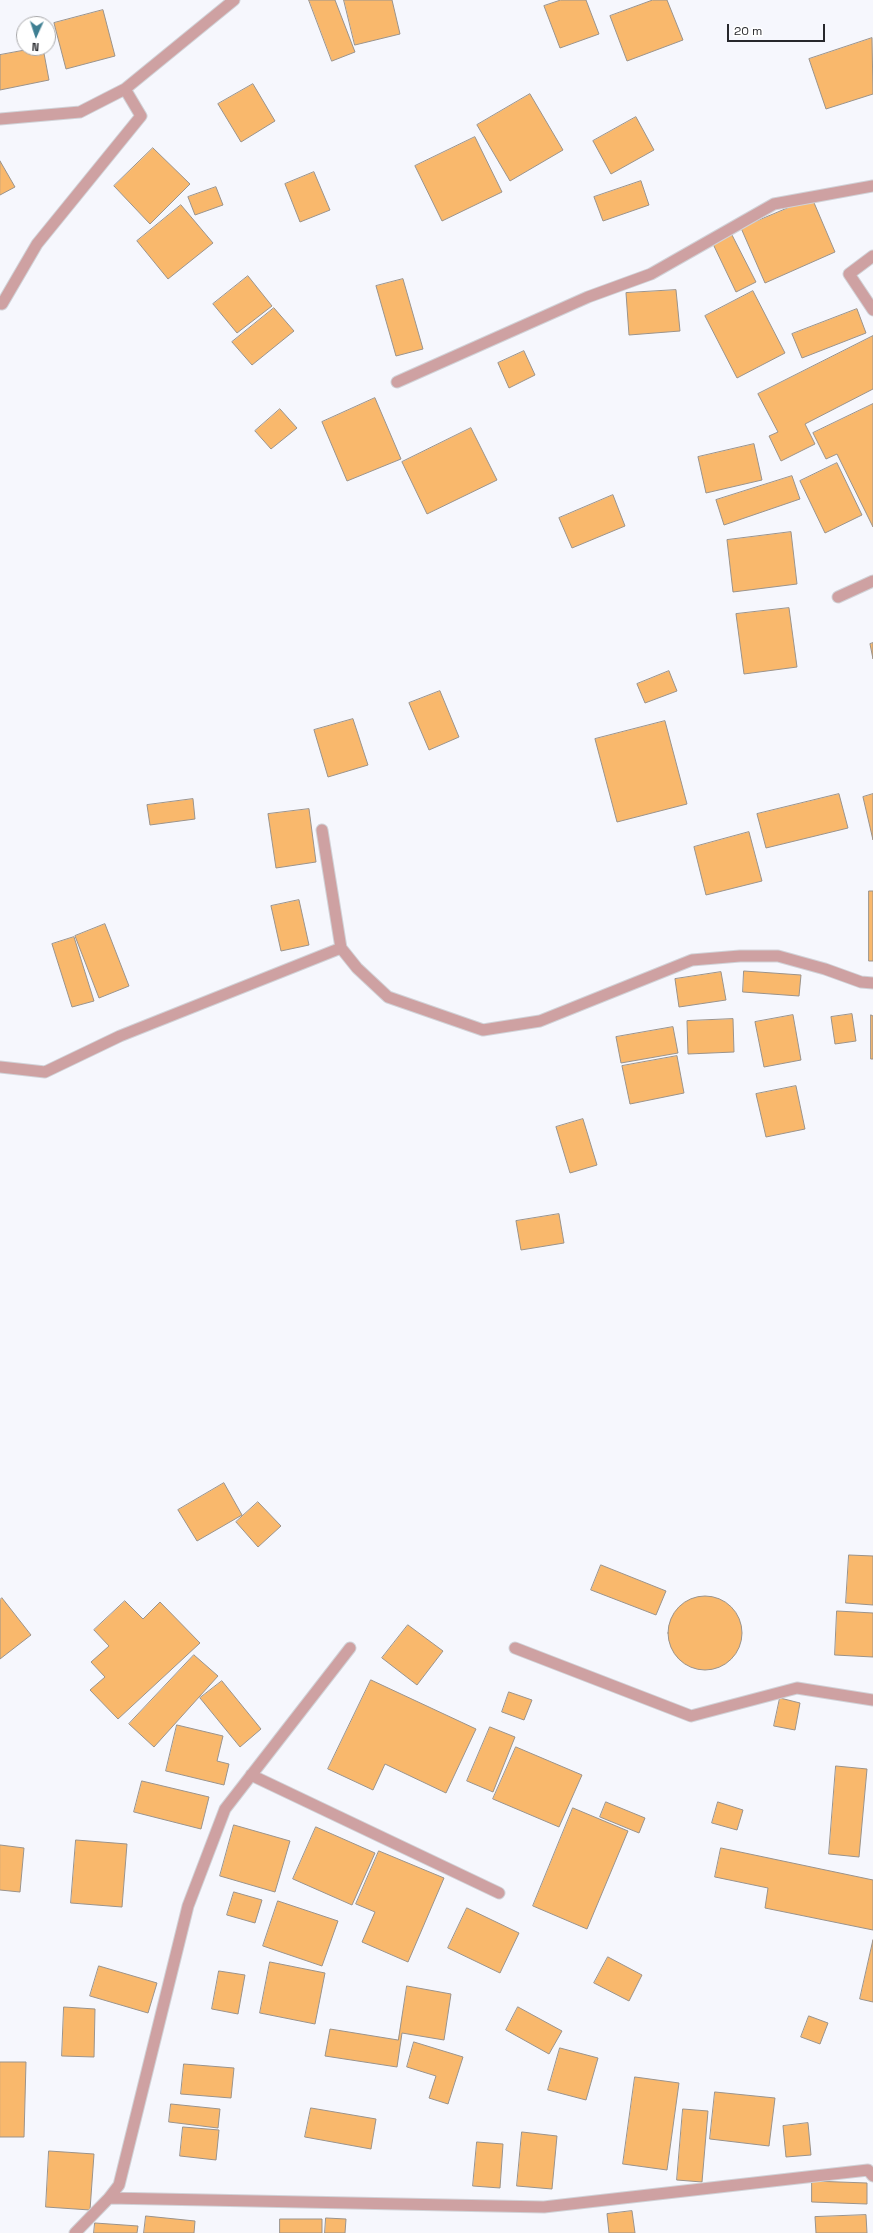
<!DOCTYPE html>
<style>
body{margin:0}
#map{position:relative;width:873px;height:2233px;overflow:hidden;background:#f6f7fd;font-family:"Space Grotesk",sans-serif}
canvas{display:block}
.north{position:absolute;left:16px;top:16px;width:40px;height:40px;box-sizing:border-box;background:#fff;border:1px solid #a9a9ab;border-radius:50%;rotate:183deg;font-size:11px;font-weight:700;line-height:16px;text-align:center;color:#27282c}
.north::after{content:'';display:block;margin:auto;width:14px;height:18px;background:#3e7f92;clip-path:polygon(50% 0,100% 100%,50% 72%,0 100%)}
.scale{position:absolute;left:727px;top:24px;width:98px;height:18px;box-sizing:border-box;border:2px solid #27282c;border-top:0;padding-left:5px;font-size:12px;line-height:14px;white-space:nowrap;color:#27282c;-webkit-text-stroke:3px #fff;paint-order:stroke}
</style>
<div id="map">
<canvas width="873" height="2233"></canvas>
<div class="north">N</div>
<div class="scale">20 m</div>
</div>
<script>
const g = document.querySelector('canvas').getContext('2d');
g.lineJoin = 'round';
function paint(path, color) { g.fillStyle = color; g.fill(path, 'evenodd'); }
function strokePath(path, color, width, dash) { g.strokeStyle = color; g.lineWidth = width; g.lineCap = dash ? 'butt' : 'round'; g.setLineDash(dash || []); g.stroke(path); }
const building = new Path2D(`
 M309,0h26l20,52 -23,9z
 M344,0h48l8,34 -45,11z
 M561,0h25l13,34 -39,14 -16,-42z
 M653,0h14l16,40 -56,21 -17,-45z
 M103,10l12,46 -49,13 -12,-46z
 M872,38l1,56 -47,15 -17,-50z
 M36,48h7l6,32 -49,10v-35z
 M253,84l22,37 -34,21 -23,-38z
 M530,94l33,56 -53,31 -33,-56z
 M636,117l18,33 -43,24 -18,-33z
 M475,137l27,55 -60,29 -27,-55z
 M153,148l37,36 -40,40 -36,-38z
 M0,161l15,26 -15,8z
 M314,172l16,38 -30,12 -15,-38z
 M641,181l8,24 -46,16 -9,-24z
 M216,187l7,18 -28,10 -7,-18z
 M812,198l23,54 -70,31 -24,-55z
 M181,205l32,38 -45,36 -31,-38z
 M732,235l24,47 -20,10 -23,-48z
 M248,276l24,30 -35,27 -24,-29z
 M403,279l20,70 -27,7 -20,-70z
 M676,290l4,41 -51,4 -3,-42z
 M753,291l32,62 -48,25 -32,-62z
 M274,308l20,23 -42,34 -20,-23z
 M857,309l9,24 -64,25 -10,-24z
 M873,336v53l-68,35 10,20 -34,17 -12,-25 9,-4 -20,-38z
 M524,351l11,24 -26,13 -11,-25z
 M375,398l26,61 -54,22 -25,-59z
 M873,404v123l-36,-73 -11,5 -13,-26z
 M280,409l17,19 -26,21 -16,-18z
 M471,428l26,52 -70,34 -25,-52z
 M754,444l8,36 -56,13 -8,-36z
 M837,463l25,52 -37,18 -25,-52z
 M792,476l8,23 -76,26 -8,-25z
 M613,495l12,31 -53,22 -13,-30z
 M791,532l6,52 -64,8 -6,-52z
 M789,608l8,59 -53,7 -8,-60z
 M873,643v16l-3,-15z
 M669,671l8,20 -32,12 -8,-19z
 M440,691l19,46 -30,13 -20,-47z
 M353,719l15,46 -40,12 -14,-47z
 M665,721l22,83 -70,18 -22,-83z
 M839,794l9,34 -82,20 -9,-34z
 M873,794v46l-10,-43z
 M193,799l2,20 -45,6 -3,-20z
 M309,809l7,53 -40,6 -8,-54z
 M749,832l13,49 -56,14 -12,-48z
 M869,891h4v70h-4z
 M299,900l10,45 -28,6 -10,-45z
 M105,924l24,62 -30,12 -24,-62z
 M74,937l20,64 -22,6 -20,-63z
 M744,971l57,4 -2,21 -56,-4z
 M721,972l5,28 -47,7 -4,-28z
 M852,1014l4,27 -21,3 -4,-27z
 M793,1015l8,45 -37,7 -9,-45z
 M871,1015l2,1v43h-2z
 M733,1019l1,33 -46,2 -1,-33z
 M673,1027l5,26 -57,10 -5,-26z
 M677,1056l7,37 -54,11 -8,-38z
 M796,1086l9,43 -39,8 -10,-43z
 M583,1119l14,46 -27,8 -14,-46z
 M559,1214l5,29 -43,7 -5,-29z
 M224,1483l18,32 -45,26 -19,-31z
 M258,1502l23,24 -23,21 -22,-25z
 M849,1555l24,1v49l-27,-2z
 M601,1565l65,26 -10,24 -65,-25z
 M668 1633a37 37 0 1 1 74 0a37 37 0 1 1-74 0Z
 M2,1598l29,37 -31,24v-59z
 M125,1601l18,18 17,-17 40,41 -82,76 -28,-29 15,-13 -14,-15 18,-16 -15,-16z
 M837,1611l36,2v44l-38,-2z
 M408,1625l35,26 -26,34 -35,-27z
 M194,1655l24,21 -64,71 -25,-23z
 M371,1680l105,49 -30,64 -61,-29 -12,26 -45,-21z
 M222,1681l39,48 -21,18 -40,-49z
 M509,1692l23,8 -8,20 -22,-8z
 M780,1698l20,5 -5,27 -21,-4z
 M177,1725l46,11 -6,25 12,3 -5,21 -58,-14z
 M490,1727l25,10 -22,55 -26,-11z
 M516,1747l66,28 -23,52 -66,-28z
 M836,1766l31,3 -8,88 -30,-3z
 M142,1781l67,16 -8,32 -67,-17z
 M606,1802l39,16 -6,15 -39,-16z
 M718,1802l25,8 -6,20 -25,-7z
 M573,1808l55,23 -41,98 -54,-23z
 M234,1825l56,16 -15,51 -55,-16z
 M316,1827l59,26 -23,52 -59,-26z
 M76,1840l51,4 -5,63 -51,-4z
 M0,1845l24,3 -4,44 -20,-2z
 M721,1848l152,32v50l-108,-22 3,-20 -53,-11z
 M379,1851l65,27 -36,84 -46,-20 13,-30 -19,-8z
 M234,1892l28,8 -7,23 -28,-8z
 M278,1901l60,20 -16,45 -59,-20z
 M467,1908l52,25 -19,40 -52,-25z
 M873,1940v62l-13,-3z
 M608,1957l34,18 -13,26 -35,-18z
 M270,1962l55,11 -10,51 -55,-11z
 M99,1966l58,17 -9,30 -58,-17z
 M219,1971l26,4 -7,39 -26,-5z
 M407,1986l44,8 -7,46 -42,-7 -5,34 -72,-11 5,-27 68,11z
 M64,2007l31,2 -1,48 -32,-1z
 M518,2007l44,24 -13,23 -43,-24z
 M809,2016l19,7 -8,21 -19,-7z
 M414,2042l49,15 -15,47 -19,-6 7,-22 -29,-9z
 M560,2048l38,10 -12,42 -38,-10z
 M0,2062h26l-2,75h-24z
 M184,2064l50,4 -3,30 -50,-4z
 M635,2077l44,6 -12,87 -44,-6z
 M715,2092l60,6 -6,48 -59,-7z
 M171,2104l49,5 -2,19 -49,-6z
 M311,2108l65,11 -5,30 -66,-12z
 M683,2109l25,2 -6,71 -25,-2z
 M808,2123l3,32 -25,2 -3,-31z
 M183,2127l36,3 -3,30 -36,-4z
 M522,2132l35,4 -5,53 -35,-3z
 M477,2142l26,2 -3,44 -27,-2z
 M49,2151l45,3 -4,56 -44,-3z
 M812,2181l55,2v21l-55,-2z
 M632,2211l3,22h-26l-2,-19z
 M866,2215l1,18h-51l-1,-16z
 M146,2216l49,5 -1,12h-50z
 M326,2218l20,1 -1,14h-20z
 M280,2219h42v14h-42z
 M95,2223l43,3 -1,7h-43z`);
paint(building, '#f9b86c');
strokePath(building, '#9b938b', 1);
const service = new Path2D(`
 M873,256l-24,18 24,36
 M397,382l191,-85 63,-23 123,-70 99,-18`);
const minor = new Path2D(`
 M0,119l80,-7 45,-23 109,-89
 M2,304l35,-60 104,-128 -16,-27
 M838,597l35,-16
 M322,830l19,118 16,20 31,29 95,33 57,-9 152,-61 48,-4h38l47,13 36,13 12,1
 M0,1067l45,5 75,-36 221,-88
 M515,1648l176,68 106,-28 76,12
 M251,1775l248,118
 M109,2198l435,9 324,-37 5,6
 M75,2233l34,-35 10,-13 69,-279 37,-97 125,-161`);
strokePath(service, '#d1d2d7', 13);
strokePath(minor, '#d1d2d7', 13);
strokePath(service, '#cea1a2', 11);
strokePath(minor, '#cea1a2', 11);
</script>
